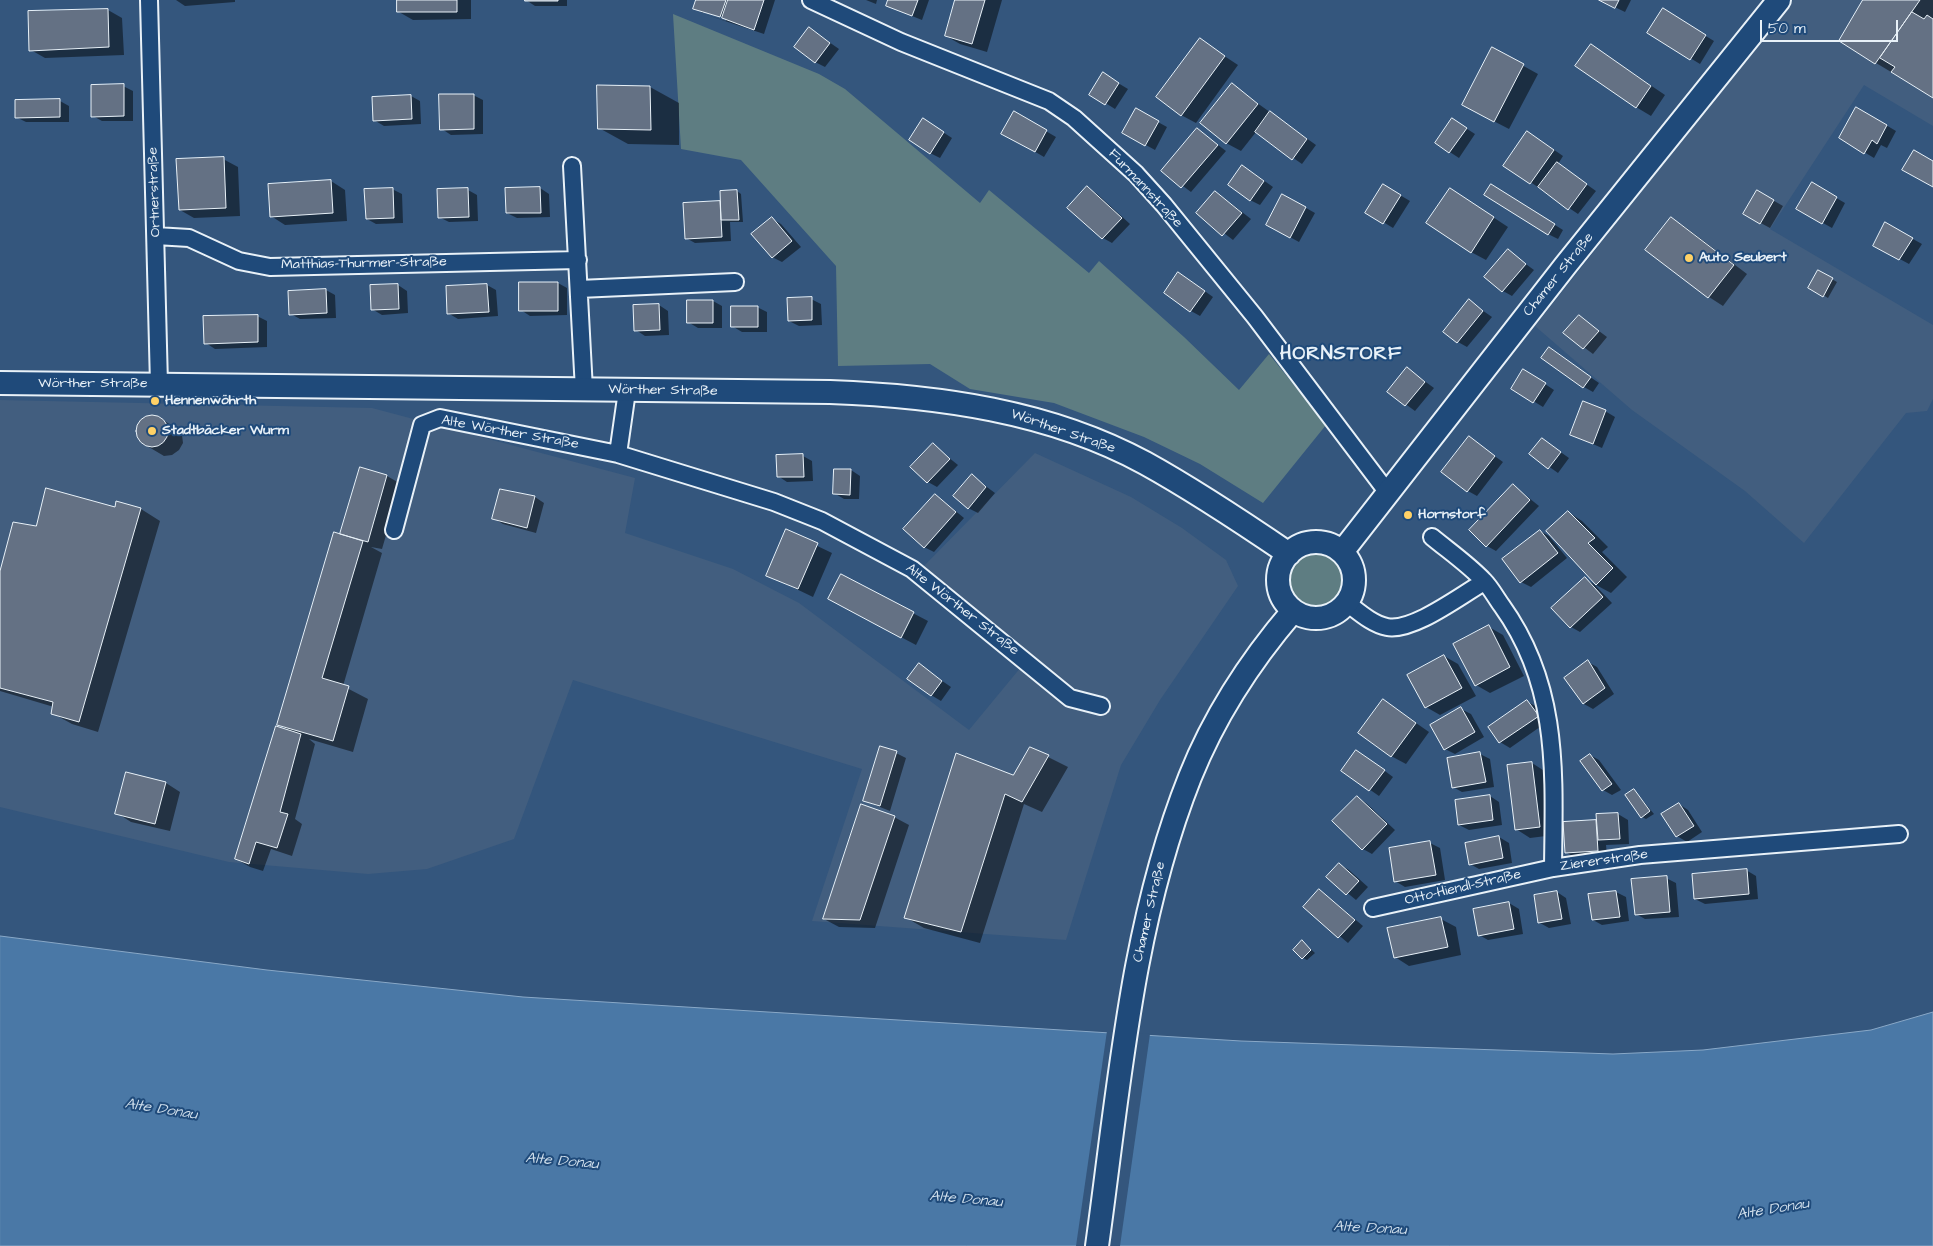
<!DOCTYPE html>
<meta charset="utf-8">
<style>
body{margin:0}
#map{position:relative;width:1933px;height:1246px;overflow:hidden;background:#34567d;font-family:"Architects Daughter",sans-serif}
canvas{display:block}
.scale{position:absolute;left:1760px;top:20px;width:138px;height:22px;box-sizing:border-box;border:2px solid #e8f1f8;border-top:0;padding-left:6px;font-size:15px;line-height:18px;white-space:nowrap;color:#e8f1f8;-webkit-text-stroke:4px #1f4a7a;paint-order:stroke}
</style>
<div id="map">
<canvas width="1933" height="1246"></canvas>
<div class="scale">50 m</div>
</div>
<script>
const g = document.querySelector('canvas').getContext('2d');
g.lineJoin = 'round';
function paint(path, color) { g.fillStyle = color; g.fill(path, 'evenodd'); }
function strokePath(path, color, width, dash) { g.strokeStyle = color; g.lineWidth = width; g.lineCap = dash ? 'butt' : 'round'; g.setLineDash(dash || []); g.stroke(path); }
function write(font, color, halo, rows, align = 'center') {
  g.font = font + ' "Architects Daughter",sans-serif'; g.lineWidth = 4; g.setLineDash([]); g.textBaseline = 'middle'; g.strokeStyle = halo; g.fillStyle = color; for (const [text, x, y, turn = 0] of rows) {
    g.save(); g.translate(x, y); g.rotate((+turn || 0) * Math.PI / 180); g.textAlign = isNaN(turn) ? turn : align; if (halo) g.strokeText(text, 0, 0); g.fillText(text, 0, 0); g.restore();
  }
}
paint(new Path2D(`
 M1793,0h140v126l-69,-41 -94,144 163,96v74l-6,12 -21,2 -102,130 -59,-52 -113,-81 -97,-84z
 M0,400l372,8 263,70 -10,55 108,36 66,34 170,127 62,-75 -59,-47 -53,-37 116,-118 96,44 51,31 44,32 12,26 -78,114 -39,65 -55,175 -254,-19 50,-152 -289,-89 -59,159 -87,30 -59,5 -139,-12 -229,-55z`), '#425e7f');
paint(new Path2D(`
 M673,14l146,60 26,15 135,114 9,-13 100,83 10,-12 85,76 55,53 30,-36 57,71 -63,78 -63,-39 -56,-27 -90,-34 -84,-14 -40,-25 -92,2 -2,-100 -95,-106 -60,-11z
 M1289 579a27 27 0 1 1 54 0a27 27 0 1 1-54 0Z`), '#5e7d82');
const water = new Path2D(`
 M0,936l267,34 256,27 718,44 372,13 90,-4 168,-20 62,-18v234h-1933z`);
paint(water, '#4a78a6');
strokePath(water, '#89a8c7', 1);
paint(new Path2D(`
 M1107,1031l43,3 -30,212h-44z`), '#34567d');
paint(new Path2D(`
 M176,0h59v2l-50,4z
 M398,0h73v19l-58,1 -14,-8z
 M526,0h41v6h-32z
 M698,0h77l-11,34 -60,-20 22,7v-3l-23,-7v2l-8,-5z
 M866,0h11l-1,4z
 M889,0h40l-7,20 -35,-14z
 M956,0h46l-15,52 -27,-8 -14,-8z
 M1600,0h31l-6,12z
 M1865,0h68v97l-57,-34z
 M108,10l14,8 2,37 -79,3 -14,-8z
 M1663,10l51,31 -14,23 -51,-31z
 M809,28l30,21 -14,18 -10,-5z
 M1200,40l38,25 -42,58 -15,-8z
 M1591,45l74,50 -14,21 -15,-9z
 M1493,49l45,25 -29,55 -31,-16z
 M1113,80l15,9 -13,20 -24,-15z
 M1232,85l84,60 -14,19 -46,-32 -15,19 -15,-8z
 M123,86l10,5v30h-31l-9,-5z
 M650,87l29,16v42l-51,-1 -29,-16z
 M473,95l10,5v34l-32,1 -9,-6z
 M411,96l9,5 1,23 -37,2 -10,-6z
 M60,101l9,5v16h-43l-10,-5z
 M1857,108l39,23 -9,17 -6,-3 -7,13 -10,-6z
 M1136,110l31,17 -12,23 -31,-17z
 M1015,113l41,24 -12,20 -41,-24z
 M932,125l20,13 -12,20 -10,-5z
 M1461,125l14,9 -16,24 -23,-15z
 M1197,129l29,22 -35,41 -28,-21z
 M1537,138l26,18 -5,8 38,27 -18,23 -73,-49z
 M223,159l15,8 2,49 -46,2 -14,-8z
 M1252,172l21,15 -13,18 -10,-5z
 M331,181l14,9 2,31 -62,4 -14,-9z
 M1812,184l33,19 -13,25 -34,-19z
 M1383,185l27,16 -17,27 -26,-16z
 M540,188l9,6 1,23 -33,1 -10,-5z
 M1087,188l9,5 34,31 -18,19 -9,-5z
 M392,189l10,5 1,29 -27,1 -9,-5z
 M468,190l9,5 1,26 -29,1 -10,-5z
 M737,191l4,3 2,28h-13l1,19 -36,2 -9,-5 -2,-34 38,-1z
 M1501,191l62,39 -5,9 -10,-5z
 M1757,191l26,15 -13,22 -26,-14z
 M1216,192l35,27 -18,21 -35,-27z
 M1283,195l32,18 -16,29 -24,-13z
 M1464,198l44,29 -22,33 -15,-8z
 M1671,218l14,9 62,47 -24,32 -14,-9 -62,-48z
 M772,219l9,5 20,23 -19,15 -10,-5z
 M1886,224l36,20 -13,20 -35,-19z
 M1508,251l26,19 -22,26 -9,-5z
 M1818,271l19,11 -9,16 -18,-11z
 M1188,279l25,18 -13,19 -9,-5z
 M558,283l9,5v27l-37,1 -9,-6z
 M398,285l9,6 1,22 -26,2 -10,-6z
 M487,285l9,5 2,26 -40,3 -10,-6z
 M326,290l9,5 1,23 -36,1 -9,-5z
 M811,299l10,5 1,21 -23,1 -10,-5z
 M713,301l9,5v22h-24l-10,-6z
 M1469,301l23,16 -25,30 -9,-5z
 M659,305l9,6 1,24 -24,1 -9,-6z
 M757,307l10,5v20h-25l-10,-6z
 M257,316l10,5v26l-52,2 -9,-6z
 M1579,316l28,21 -14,17 -28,-21z
 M1558,355l41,28 -6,9 -9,-5z
 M1408,369l26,19 -19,23 -26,-19z
 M1533,376l21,14 -11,17 -31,-19z
 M1605,411l10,6 -13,31 -30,-13z
 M147,416h8l22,12 5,7 1,8 -4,7 -7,5 -8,1 -22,-13 -5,-7v-7l3,-8z
 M1469,438l34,24 -26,34 -9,-5z
 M1542,439l27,19 -11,15 -27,-19z
 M933,445l25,20 -21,22 -9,-5z
 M803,456l9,5 1,20 -26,1 -9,-6z
 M851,470l9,6 -1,23h-15l-10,-6z
 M387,476l14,8 -19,65 -11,-2 11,6 -39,133 25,13 -15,53 -44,-13 6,5 -20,75 7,5 -10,32 -21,-7 -8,22 -13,-4 -14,-8 52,-129 -9,-5 67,-188 -4,-3z
 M972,476l23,17 -17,20 -10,-5z
 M1514,486l25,20 -43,45 -9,-5z
 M936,495l28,23 -30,34 -10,-5z
 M535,497l9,6 -8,30 -33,-9 -10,-6z
 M117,503l24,6 19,12 -62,211 -26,-8 -20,-11 2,-6 -54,-16v-115l36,-48 80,-19z
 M1568,512l14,9 26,26 -6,5 25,25 -16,16 -15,-8 -48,-54z
 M786,531l46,22 -19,44 -46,-22z
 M1540,531l9,5 18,22 -36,29 -10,-5z
 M842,576l86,45 -12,24 -72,-38z
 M1585,579l9,5 18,19 -32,29 -9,-5z
 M1489,627l14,8 21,41 -34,17 -14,-8z
 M1444,656l14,8 18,32 -36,19 -14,-8z
 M1588,662l9,5 17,27 -21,15 -9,-5z
 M919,665l32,22 -10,14 -10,-6z
 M1383,700l46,32 -23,32 -15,-8z
 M1528,702l9,5 10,15 -37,26 -10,-6z
 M1461,709l10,5 13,23 -29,17 -10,-5z
 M1030,748l38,19 -26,45 -18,-8 -44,139 -56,-15 -19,-11 109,-141z
 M896,753l10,5 -16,53 -25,-10z
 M1480,754l10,5 4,28 -32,5 -9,-5z
 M1590,755l9,5 22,30 -9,5 -9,-5z
 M1366,757l27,20 -14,19 -36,-25z
 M1532,763l14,9 8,63 -24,3 -14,-9z
 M127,773l39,10 14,9 -10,39 -39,-9 -14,-9z
 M1634,790l20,24 -8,5 -4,-2z
 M1490,796l9,6 3,23 -33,5 -10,-5z
 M1357,797l9,6 29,27 -23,24 -9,-5z
 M1679,804l9,6 14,22 -15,10 -10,-6z
 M1618,814l10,6 1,24 -23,1 1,10 -32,3 -9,-6 29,-31 3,2z
 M894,817l15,8 -34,103 -36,-1 -15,-8z
 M1499,837l10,6 3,20 -33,6 -9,-5z
 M1430,843l10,5 5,32 -40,7 -10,-6z
 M1339,864l10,6 19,17 -12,13 -28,-23z
 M1746,870l10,6 2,23 -53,5 -10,-5z
 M1666,878l10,5 3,34 -34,2 -9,-5z
 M1320,890l43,36 -15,17 -43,-36z
 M1557,892l9,6 5,26 -22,4 -9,-5z
 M1616,892l10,5 3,24 -27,4 -9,-5z
 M1509,903l10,6 4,25 -35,6 -9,-5z
 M1441,919l15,8 5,28 -52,11 -14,-9z
 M1303,942l12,11 -8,7 -4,-2z`), '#0007');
const building = new Path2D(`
 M397,0h60v12h-60z
 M525,0h33v1h-33z
 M696,0h30l-6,17 -27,-8z
 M728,0h36l-10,30 -32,-12z
 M888,0h30l-6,16 -26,-10z
 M955,0h30l-13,44 -27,-8z
 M1599,0h20l-4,8z
 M1863,0h57l-45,64 -36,-23z
 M1663,8l43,27 -16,25 -43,-27z
 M108,9l1,38 -80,4 -1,-40z
 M1912,12l12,7 3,-4 6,4v79l-42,-26 4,-5 -15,-9z
 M809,27l21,16 -15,20 -21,-16z
 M1200,38l25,18 -44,60 -25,-19z
 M1591,44l60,42 -15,22 -61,-42z
 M1492,47l32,17 -30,58 -32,-17z
 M1103,72l16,11 -14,22 -16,-10z
 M1232,83l26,21 -32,40 -26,-21z
 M124,84v32l-33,1v-32z
 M597,85l53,1 1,44 -53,-1z
 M439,94h35v35l-34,1z
 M411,95l1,24 -39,2 -1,-24z
 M60,99v18l-45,1v-18z
 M1856,107l31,18 -10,19 -5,-4 -8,14 -25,-16z
 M1136,108l23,13 -14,25 -23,-13z
 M1014,111l33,19 -12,22 -34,-18z
 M1270,111l37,28 -15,21 -37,-28z
 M923,118l21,14 -14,22 -21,-14z
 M1452,118l15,10 -18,25 -14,-10z
 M1197,128l21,17 -37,43 -20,-17z
 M1527,131l27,19 -24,34 -27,-18z
 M1914,150l19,11v26l-31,-17z
 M224,157l2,51 -47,2 -3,-51z
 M1557,162l30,22 -19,26 -30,-23z
 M1242,165l22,16 -14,20 -22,-16z
 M331,180l2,33 -63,4 -2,-33z
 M1812,182l25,15 -15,27 -26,-15z
 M1383,184l18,11 -18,29 -18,-11z
 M1491,184l64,40 -7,11 -64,-40z
 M1087,186l35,32 -20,21 -35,-31z
 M540,187l1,26h-35l-1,-25z
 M393,188l1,30 -28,1 -2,-30z
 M468,188l1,29 -31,1 -1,-29z
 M1450,188l44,29 -23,36 -45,-30z
 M737,190l2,30h-18l-1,-29z
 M1757,190l17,10 -14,24 -17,-10z
 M1215,191l27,22 -20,23 -26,-23z
 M1282,194l24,13 -16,31 -24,-13z
 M720,201l2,36 -37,2 -2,-36z
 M772,217l20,24 -20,17 -21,-24z
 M1671,217l63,48 -26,33 -63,-48z
 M1885,222l28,16 -14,22 -26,-14z
 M1508,249l18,15 -24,28 -18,-15z
 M1818,270l15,8 -10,19 -15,-9z
 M1178,272l27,19 -15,21 -26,-19z
 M519,282h39v29h-39z
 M398,284l1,25 -28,1 -1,-25z
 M487,284l2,28 -42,2 -1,-28z
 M326,289l1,24 -38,2 -1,-24z
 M812,297v23l-24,1 -1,-23z
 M1469,299l14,12 -26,32 -14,-11z
 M687,300h26v23h-26z
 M659,304l1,26 -26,1 -1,-26z
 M731,306h27v21h-27z
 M258,315v27l-54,2 -1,-28z
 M1579,315l20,16 -16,18 -20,-16z
 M1549,347l42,30 -8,11 -42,-30z
 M1407,367l18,15 -20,24 -18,-14z
 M1523,369l23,14 -13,20 -22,-14z
 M1583,401l23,9 -13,34 -23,-9z
 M136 431a16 16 0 1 1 32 0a16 16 0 1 1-32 0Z
 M1469,436l26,20 -28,36 -26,-20z
 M1542,438l19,14 -13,17 -19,-15z
 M933,443l17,16 -23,24 -17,-16z
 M803,454l1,23h-27l-1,-22z
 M360,467l27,8 -19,67 -28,-8z
 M834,469h17l-1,26 -17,-1z
 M972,474l14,13 -18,22 -15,-13z
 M1513,484l17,16 -44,47 -17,-17z
 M46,488l69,19 1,-6 25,7 -62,214 -28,-8 2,-12 -53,-14v-117l13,-49 23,4z
 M500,489l35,7 -8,32 -35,-9z
 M935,494l21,18 -32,36 -21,-19z
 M1568,511l27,27 -7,5 25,25 -17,17 -50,-54z
 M786,529l32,14 -20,46 -32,-13z
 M1540,530l18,23 -38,30 -18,-24z
 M334,532l29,9 -41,137 27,8 -16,55 -56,-16z
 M841,574l73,38 -13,26 -73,-39z
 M1585,577l18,20 -33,31 -19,-20z
 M1489,625l21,42 -35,19 -22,-42z
 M1444,655l18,33 -37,20 -18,-33z
 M1588,660l17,28 -22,16 -19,-26z
 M919,663l23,18 -11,15 -24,-17z
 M1383,699l33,24 -25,34 -33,-24z
 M1527,700l12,16 -40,27 -11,-16z
 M1461,707l14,25 -31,18 -14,-25z
 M276,726l25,8 -21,78 8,2 -11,34 -21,-6 -7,22 -14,-5z
 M880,746l17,5 -17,55 -17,-5z
 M1030,747l19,8 -27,47 -17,-8 -44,138 -57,-14 52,-165 57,22z
 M1356,750l29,20 -16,21 -28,-20z
 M1480,752l6,30 -34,6 -5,-30z
 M1590,754l22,30 -10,7 -22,-30z
 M1532,762l8,65 -25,3 -8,-65z
 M126,772l40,10 -11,42 -40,-10z
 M1634,789l16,22 -9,7 -16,-23z
 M1490,795l3,25 -35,5 -3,-25z
 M1357,796l30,28 -25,26 -30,-29z
 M1679,803l15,23 -18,11 -15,-23z
 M861,804l34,12 -35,104 -37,-1z
 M1618,813l2,26 -22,1 -2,-26z
 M1596,820l2,31 -33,2 -2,-31z
 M1499,836l4,22 -34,7 -4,-22z
 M1430,841l6,34 -42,7 -5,-34z
 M1339,863l20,18 -13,14 -20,-18z
 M1747,869l2,25 -55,5 -2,-25z
 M1667,876l3,36 -35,3 -4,-36z
 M1319,889l36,31 -17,18 -35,-31z
 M1557,891l5,28 -24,4 -4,-28z
 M1616,891l4,26 -28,3 -4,-26z
 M1509,902l5,27 -36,7 -5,-27z
 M1441,917l7,30 -54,11 -7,-30z
 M1302,940l9,10 -9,9 -9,-9z`);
paint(building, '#647184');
strokePath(building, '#e8f1f8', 1);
const street = new Path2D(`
 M149,0l10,384
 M811,0l90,42 148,59 25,17 62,56 28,31 91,112 133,176
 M572,166l12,224
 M156,236l33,2 50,23 31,6 308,-7
 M579,289l156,-7
 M618,454l9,-63
 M394,530l28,-105 18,-7 178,36 156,48 48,19 90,48 158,129 31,8
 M1432,537c17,14 37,28 52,44 7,7 12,17 18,25 58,81 52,168 51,262l87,-13 259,-21
 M1347,603c12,9 25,21 40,24 26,5 74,-32 97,-45
 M1373,908l180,-40`);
const secondary = new Path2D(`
 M0,383l830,9c108,4 219,19 315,71 49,27 97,59 144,91
 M1278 580a38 38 0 1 1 76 0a38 38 0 1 1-76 0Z
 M1342,552l223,-286 214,-266
 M1097,1246c22,-157 34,-321 93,-469 24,-60 61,-117 103,-166`);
strokePath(street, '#e8f1f8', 20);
strokePath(secondary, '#e8f1f8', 26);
strokePath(street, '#1f4a7a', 16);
strokePath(secondary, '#1f4a7a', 22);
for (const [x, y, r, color] of [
 [1689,258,5,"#ffd166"],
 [155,401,5,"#ffd166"],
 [152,431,5,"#ffd166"],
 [1408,515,5,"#ffd166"]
]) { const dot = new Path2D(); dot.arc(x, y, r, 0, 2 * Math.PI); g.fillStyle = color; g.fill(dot); strokePath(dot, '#1f4a7a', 2); }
write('14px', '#e8f1f8', '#1f4a7a', [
 ["Furmannstraße",1145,189,47],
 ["Ortnerstraße",155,192,-92],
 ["Matthias-Thurmer-Straße",364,264,-1],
 ["Chamer Straße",1559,275,-51],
 ["Wörther Straße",93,384],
 ["Wörther Straße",663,391,1],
 ["Wörther Straße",1063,432,19],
 ["Alte Wörther Straße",510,433,10],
 ["Alte Wörther Straße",962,610,38],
 ["Ziererstraße",1604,861,-8],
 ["Otto-Hiendl-Straße",1463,888,-13],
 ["Chamer Straße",1150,912,-77]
]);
write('bold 14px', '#e8f1f8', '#1f4a7a', [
 ["Auto Seubert",1699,258],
 ["Hennenwöhrth",165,401],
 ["Stadtbäcker Wurm",162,431],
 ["Hornstorf",1418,515]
], 'left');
write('italic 15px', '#d0dfec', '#1f4a7a', [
 ["Alte Donau",161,1110,9],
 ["Alte Donau",562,1162,5],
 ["Alte Donau",966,1200,5],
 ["Alte Donau",1773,1210,-9],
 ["Alte Donau",1370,1229,3]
]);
g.letterSpacing = '1px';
write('bold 19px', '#e8f1f8', '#1f4a7a', [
 ["HORNSTORF",1341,355]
]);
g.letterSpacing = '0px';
</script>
